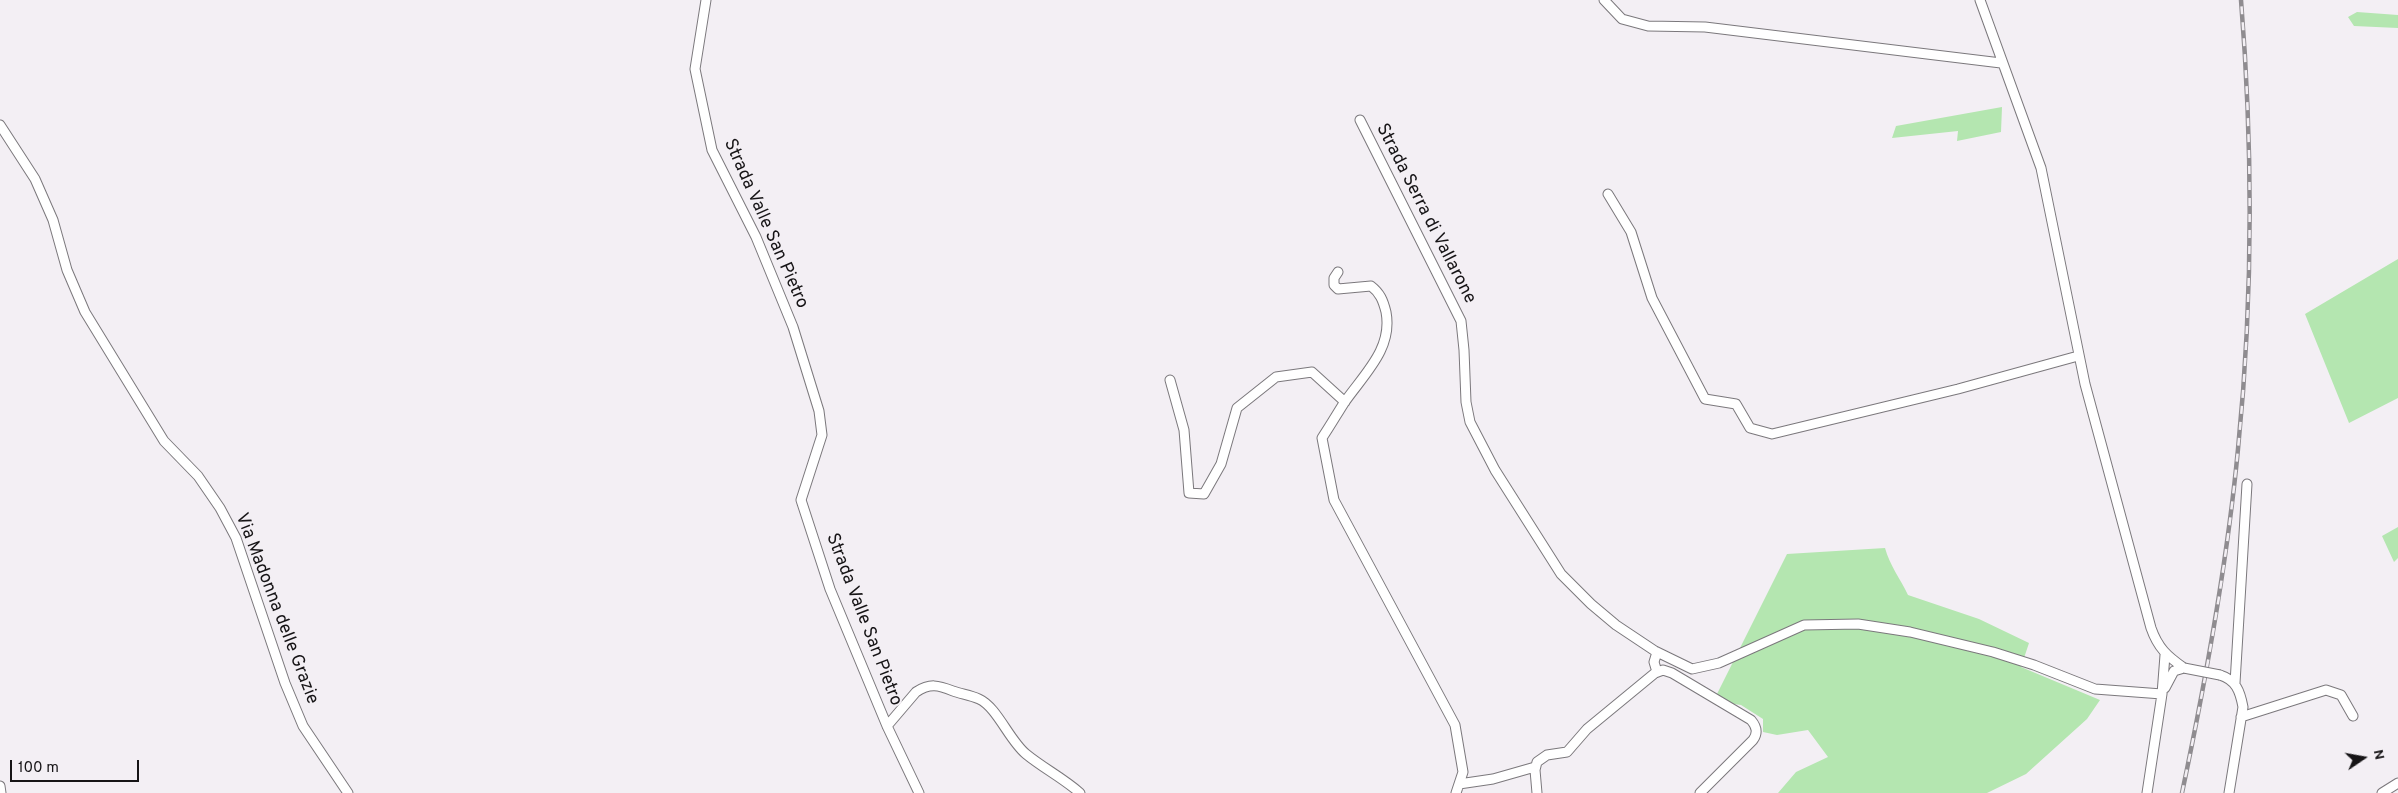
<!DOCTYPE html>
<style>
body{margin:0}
#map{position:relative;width:2398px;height:793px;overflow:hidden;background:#f3eff4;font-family:Overpass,sans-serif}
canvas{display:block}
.north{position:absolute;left:2338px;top:733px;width:50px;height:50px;-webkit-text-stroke:4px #f3eff4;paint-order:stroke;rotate:78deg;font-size:14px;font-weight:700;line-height:20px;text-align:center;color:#161416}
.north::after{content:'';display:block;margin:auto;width:18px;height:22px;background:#161416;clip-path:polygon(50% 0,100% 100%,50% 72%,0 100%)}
.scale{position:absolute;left:10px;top:760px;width:129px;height:22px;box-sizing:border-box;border:2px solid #161416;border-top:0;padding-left:6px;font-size:15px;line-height:18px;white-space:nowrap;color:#161416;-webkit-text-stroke:4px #f3eff4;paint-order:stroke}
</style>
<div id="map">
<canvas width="2398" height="793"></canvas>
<div class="north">N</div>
<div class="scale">100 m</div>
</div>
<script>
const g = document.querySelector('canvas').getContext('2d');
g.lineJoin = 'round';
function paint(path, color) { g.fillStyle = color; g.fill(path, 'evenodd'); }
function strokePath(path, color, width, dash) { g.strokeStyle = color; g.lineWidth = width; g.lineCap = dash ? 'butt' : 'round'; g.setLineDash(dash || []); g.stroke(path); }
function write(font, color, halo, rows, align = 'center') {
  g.font = font + ' Overpass,sans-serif'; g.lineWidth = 4; g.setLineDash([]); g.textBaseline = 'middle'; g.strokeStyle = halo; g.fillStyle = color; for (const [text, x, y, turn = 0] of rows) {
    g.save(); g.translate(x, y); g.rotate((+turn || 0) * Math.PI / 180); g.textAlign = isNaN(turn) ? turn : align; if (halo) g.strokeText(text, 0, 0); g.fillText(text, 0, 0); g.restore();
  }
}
paint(new Path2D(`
 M2357,12l41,3v13l-44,-2 -6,-9z
 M2002,107l-1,25 -44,9 1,-10 -66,7 4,-12z
 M2398,259v139l-49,25 -44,-109z
 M2398,527v31l-4,4 -12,-26z
 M1885,548c5,18 15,30 23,47l71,24 50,24 -8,24 79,33 -13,19 -61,55 -39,19h-209l18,-21 32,-15 -20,-27 -31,5 -14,-3v-13l-22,-14 -14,-2 -11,-7 71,-142z`), '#b4e6b0');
const minor = new Path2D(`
 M706,0l-11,69 17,81 44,87 37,90 26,84 3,24 -21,65 29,89 57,137 32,67
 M1604,0l18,19 26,7 57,1 296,36
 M1980,0l61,168 44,216 66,244c7,20 16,28 33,40
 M1360,120l101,201 3,29 2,52 4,20 25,48 66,104 30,30 25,21 39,26 37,18 27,-6 85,-38 54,-1 52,8 83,20 41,13 61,24 67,5
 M0,125l35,54 18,41 14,50 18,42 79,129 34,35 22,32 16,30 49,145 18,43 45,67
 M1608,194l23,38 21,66 53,101 31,5 14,24 22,6 186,-45 120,-33
 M1338,272l-4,6v7l4,4 33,-3c9,7 12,14 15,26 7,37 -22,62 -42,91 -7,11 -14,23 -22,35l12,62 121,225 8,47 -7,21
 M1170,380l14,50 5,63 15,1 17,-30 16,-56 39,-31 36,-5 33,30
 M1657,672l-3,-10 3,-10
 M2220,675c16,5 20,16 23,32l-14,86
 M2235,683l12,-199
 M2165,688l9,-17 10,-3
 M2241,717l85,-27 15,5 12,21
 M887,726l29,-34c14,-9 22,-7 37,-1 8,3 17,4 26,8 18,8 30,41 47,55 17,14 37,24 54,39
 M1459,784l34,-5 42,-12
 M0,786l1,7
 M1537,793l-2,-23 2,-8 10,-7 20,-3 20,-23 68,-56 8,-3 9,3 79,47c6,7 7,13 2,20l-53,53
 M2147,793l15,-99 3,-39
 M2382,793l16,-10`);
strokePath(minor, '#7b787c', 11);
strokePath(minor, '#fff', 9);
const rail = new Path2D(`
 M2182,793c24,-114 45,-228 56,-344 15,-149 15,-300 3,-449`);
strokePath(rail, '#8f8c90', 4.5);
strokePath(rail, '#f3eff4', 2.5, [8]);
const minorBridge = new Path2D(`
 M2184,668l36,7`);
strokePath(minorBridge, '#7b787c', 11, []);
strokePath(minorBridge, '#fff', 9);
write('18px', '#161416', '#f3eff4', [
 ["Strada Serra di Vallarone",1425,214,63],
 ["Strada Valle San Pietro",765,224,66],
 ["Via Madonna delle Grazie",276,609,69],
 ["Strada Valle San Pietro",863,620,69]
]);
</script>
